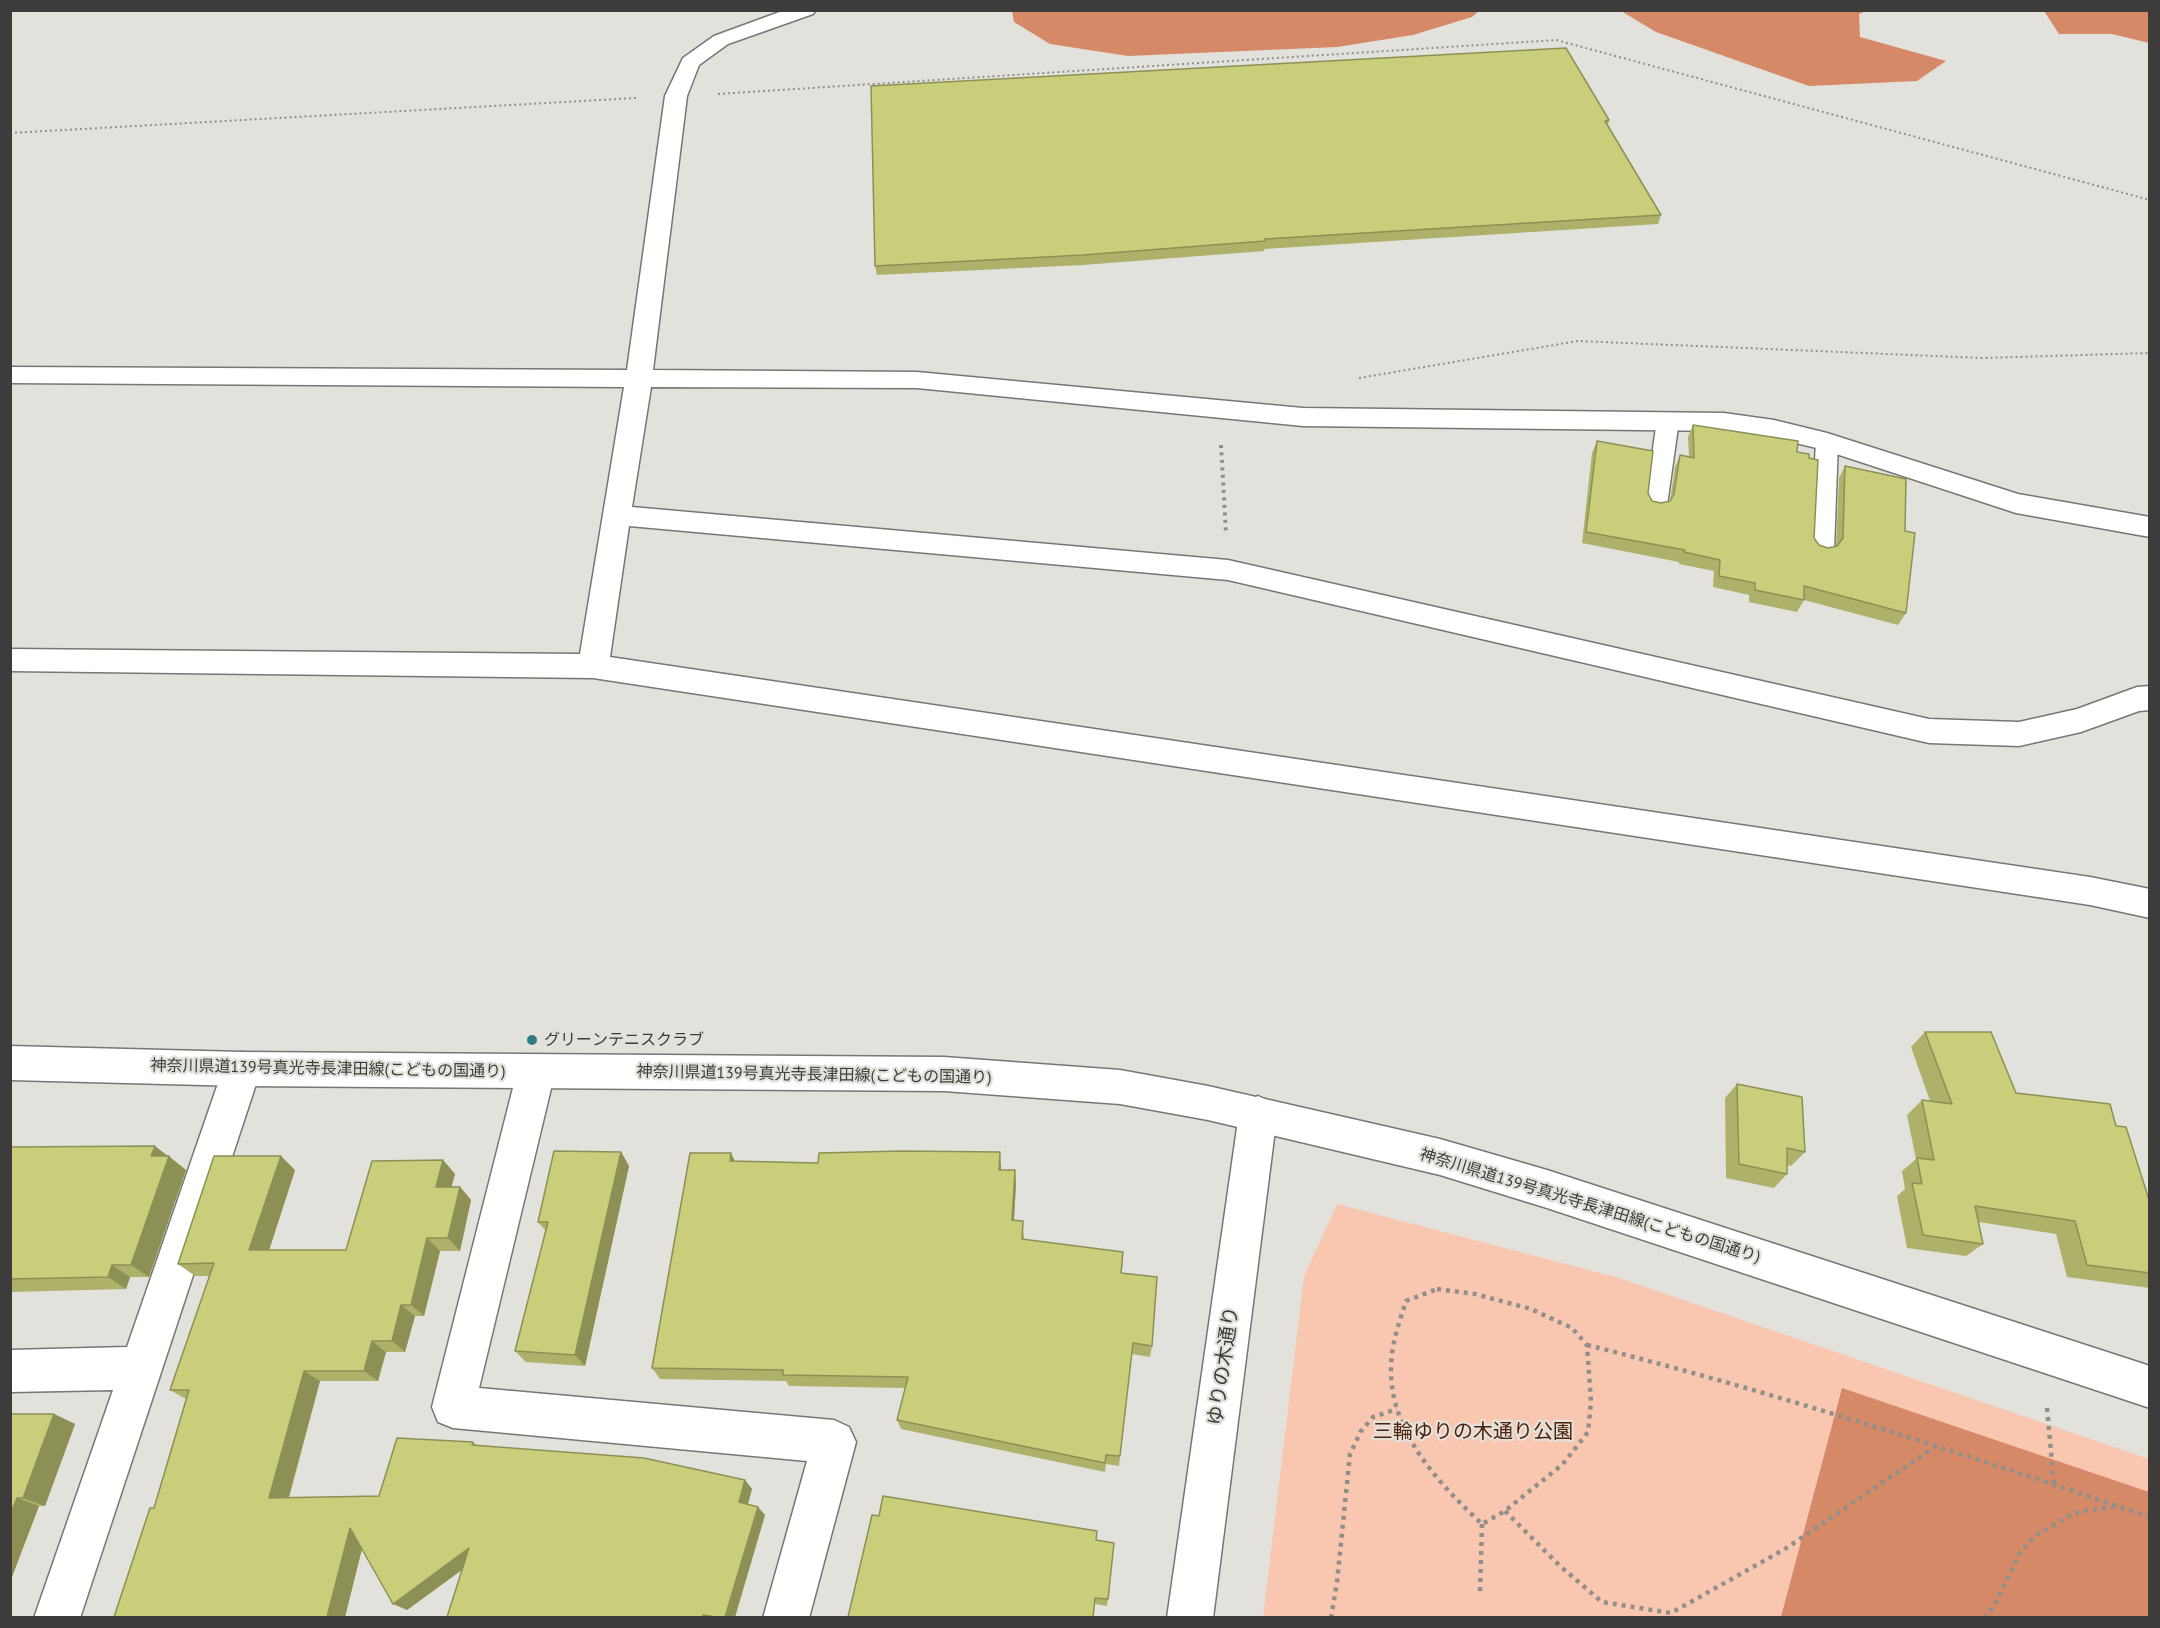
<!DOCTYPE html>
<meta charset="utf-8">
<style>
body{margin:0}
#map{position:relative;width:2160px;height:1628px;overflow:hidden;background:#e3e1dc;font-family:"PT Sans",sans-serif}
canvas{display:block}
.frame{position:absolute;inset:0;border:12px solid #3d3c3a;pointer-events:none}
</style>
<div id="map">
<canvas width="2160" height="1628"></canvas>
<div class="frame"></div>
</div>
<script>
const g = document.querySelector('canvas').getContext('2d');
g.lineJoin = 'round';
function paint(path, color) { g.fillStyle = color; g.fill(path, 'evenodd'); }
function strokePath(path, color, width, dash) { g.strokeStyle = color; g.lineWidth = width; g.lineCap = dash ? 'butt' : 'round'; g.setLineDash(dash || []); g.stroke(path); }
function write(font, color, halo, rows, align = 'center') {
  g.font = font + ' "PT Sans","Noto Sans JP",sans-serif'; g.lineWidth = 4.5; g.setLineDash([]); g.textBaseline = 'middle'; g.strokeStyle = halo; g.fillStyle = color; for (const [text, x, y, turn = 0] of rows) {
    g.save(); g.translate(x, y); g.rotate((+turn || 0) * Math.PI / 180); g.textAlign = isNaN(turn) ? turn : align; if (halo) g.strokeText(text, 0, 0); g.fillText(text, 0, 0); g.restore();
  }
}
paint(new Path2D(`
 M1337,1204l282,74 530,181v131l-105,27 -781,1 41,-342z`), '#f9c6b0');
paint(new Path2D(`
 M1012,11v-1l467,1 -7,6 -59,18 -76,12 -209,9 -78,-12 -36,-22z
 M1621,11h245l-7,3 1,23 86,24 -29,20 -108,5 -153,-54z
 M2044,11h105v32l-37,-9h-53z
 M1842,1388l307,104v125h-368z`), '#d68966');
const service = new Path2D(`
 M1668,413l8,2 3,5 -12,85 -3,6 -8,2 -8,-2 -3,-6 12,-85 3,-5z
 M1827,435l8,2 3,5 -4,108 -4,6 -8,2 -8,-2 -4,-6 6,-108 3,-5z`);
const minor = new Path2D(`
 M785,10h31l-3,4 -85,30 -29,21 -12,31 -34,274 264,2 386,36 421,5 50,7 53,13 191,61 132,23v20l-134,-24 -195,-64 -47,-11 -50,-7 -421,-5 -386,-38 -266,-1 -19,120 596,53 701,159 90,3 58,-13 60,-22 13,-1v24l-11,1 -58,21 -62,14 -90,-3 -701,-163 -599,-54 -19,131 1480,220 60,12v29l-60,-13 -1497,-227 -583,-7v-22l570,5 44,-267 -614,-4v-16l617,3 38,-274 18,-38 31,-22z
 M242,1052l13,5 6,12 -181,549h-46l79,-228 -103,2v-42l117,-3 96,-278 6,-12z
 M536,1055l13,5 6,12 -76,316 355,32 15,7 7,15 -47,176h-46l44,-157 -354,-33 -15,-6 -6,-15 85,-335 6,-12z`);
const tertiary = new Path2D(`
 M1258,1096l13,6 6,12 -64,504h-46l72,-504 6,-12z`);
const secondary = new Path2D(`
 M10,1046l232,6 702,5 176,13 88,16 232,53 107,31 603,196v42l-603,-200 -107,-33 -232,-55 -88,-16 -176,-13 -702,-5 -232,-6z`);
strokePath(service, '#787672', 3);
strokePath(minor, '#787672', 3);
strokePath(tertiary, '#787672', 3);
strokePath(secondary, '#787672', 3);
strokePath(new Path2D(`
 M718,94l838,-54 594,160
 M10,133l626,-35
 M1359,378l219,-37 405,17 167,-5`), '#918f8c', 2, [2, 3]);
strokePath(new Path2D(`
 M1221,445l5,88`), '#918f8c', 4, [3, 4.5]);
strokePath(new Path2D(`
 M1437,1289l38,5 56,15 41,19 15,17 4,57 -3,30 -25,32 -58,47 -23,13c-43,-40 -92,-92 -91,-155 0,-24 8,-46 15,-68z
 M1587,1345c191,48 377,109 563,172
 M2047,1408l7,77
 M1505,1511l55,55 42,36 69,11 114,-64 151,-103
 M1480,1591l2,-67
 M1331,1618l6,-36 13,-128 11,-23 12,-14 24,-8
 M1984,1618l10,-12 25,-52 17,-19 38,-22 42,-7`), '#918f8c', 4.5, [4, 5]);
paint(service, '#fff');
paint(minor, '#fff');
paint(tertiary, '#fff');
paint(secondary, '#fff');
paint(new Path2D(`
 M1609,120l-1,5 53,90 -3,9 -394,25v2l-181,14 -206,10 -2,-9z
 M1693,425l104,27 17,86 5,7 9,3 8,-1 3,-69 6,-12 60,65 1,82 -8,12 -94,-25 -7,12 -48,-10v-7l-36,-8 1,-16 -35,-7v-2l-97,-19 10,-90 5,-12 51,52 4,8 9,2 9,-2 5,-34 5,-12 9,2 -1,-20z
 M1925,1032l91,61 100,33 34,77v85l-83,-11 -11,-43 -77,-12 4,22 -17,12 -59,-8 -10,-52 8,-7 -3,-18 14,-12 -9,-44 15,-15 8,1 -19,-54z
 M1737,1084l68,68 -14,14 -4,-1v9l-13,14 -48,-10 -1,-80z
 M10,1147l159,9 17,14 -37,107h-19l-4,12 -116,3z
 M621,1152l8,14 -44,200 -59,-4 -11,-11 31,-120 -8,-9z
 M731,1153l4,8 266,5v4h14l1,14 -2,36 10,14v5l99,25 -2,9 31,73 -2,11 -18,-3 -13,112 -13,-2 -1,8 -204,-43 -4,-9 9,-32 -117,-2 -3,-5 -126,-2 -8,-11z
 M443,1160l12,14 -4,13h9l11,13 -11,51h-20l-16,65h-9l-10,36h-19l-8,29h-58l-31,117 90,-2 94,-54 5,4 267,34 7,9 -4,15 17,11 -30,102h-288l15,-47 -55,40 -45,-61 -17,68 -191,-109 32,-109 -16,-9 40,-114h-15l-17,-12 117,-94 -26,80h77z
 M10,1414h44l21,10 -30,82h-6l-29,76z
 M1097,1540l17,3 -7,63 -12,-2 -2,13h-245z`), '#adb169');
paint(new Path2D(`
 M155,1146l31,24 -37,107 -18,-12 20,-109z
 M621,1152l8,14 -44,200 -10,-11z
 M1000,1152l1,14v18l-2,-14z
 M731,1153l6,14 -7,-6z
 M281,1156l14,14 -30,93 -16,-13z
 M443,1160l12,14 -7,26 -12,-13z
 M1015,1170l1,14 -3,49 -1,-13z
 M460,1187l11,13 -11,51 -12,-13z
 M427,1238l13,13 -16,65 -13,-11z
 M112,1265l18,12 -4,12 -18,-12z
 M401,1305l14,11 -10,36 -13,-11z
 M372,1341l14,11 -8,29 -14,-10z
 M304,1371l16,10 -34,126 -17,-9z
 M54,1414l21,10 -30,82 -22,-8z
 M745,1480l7,9 -6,21 -7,-8z
 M17,1498l22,8 -29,76v-67z
 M758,1507l7,8 -30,102h-10z
 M350,1528l15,8 -20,81h-18z
 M469,1548l13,7 -75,55 -14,-6z`), '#8d9055');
const building = new Path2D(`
 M1566,48l43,72 -4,1 56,94 -396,24v2l-182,14 -208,11 -4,-180z
 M1693,425l105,16 -1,11 12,2v4l9,2 -4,78 5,7 9,3 9,-2 6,-8 2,-72 61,13 -1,52 10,2 -9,80 -102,-27v14l-49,-10v-7l-36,-7 1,-16 -36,-8 1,-2 -99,-18 11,-91 56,10 -5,42 4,8 9,2 9,-2 4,-7 6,-39 14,3z
 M1925,1032h66l25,61 94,11 6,22 10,1 24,76v70l-63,-8 -12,-44 -100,-15 8,38 -60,-9 -11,-52 10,1 -5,-26 17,2 -12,-60 30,4z
 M1737,1084l65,13 3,55 -18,-4v26l-48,-10z
 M155,1146l-4,10h18l-38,109h-19l-4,12 -98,2v-132z
 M554,1151l67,1 -46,203 -60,-4 33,-129h-10z
 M902,1151l98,1 -1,18h16l-3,50 11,1 -1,18 101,13 -2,21 36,4 -5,69 -19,-3 -13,113 -14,-1 -1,8 -208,-43 11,-43 -125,-2v-5l-131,-2 38,-215h41l-1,8 88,2 1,-10z
 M214,1156h67l-32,94h97l26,-89 71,-1 -7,27h24l-12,51h-21l-16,67h-10l-9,36h-20l-8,30h-60l-35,127 110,-2 18,-58 76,4 -1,3 172,13 101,22 -6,22 19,5 -33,110h-9l-13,-2 -1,2h-255l22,-69 -76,56 -43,-76 -23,89h-213l36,-109h4l35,-118h-19l44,-127 -36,1z
 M10,1414h44l-31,84h-6l-7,17z
 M883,1496l214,35 -1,9 18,3 -6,56 -13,-1 -2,19h-245l24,-102 7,1z`);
paint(building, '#c9ce7a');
strokePath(building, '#8d9055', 1.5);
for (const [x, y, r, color] of [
 [532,1040,6,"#317a7e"]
]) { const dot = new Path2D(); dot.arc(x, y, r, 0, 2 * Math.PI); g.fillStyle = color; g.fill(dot); strokePath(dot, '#e3e1dc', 2); }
write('16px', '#3d3c3a', '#e3e1dc', [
 ["グリーンテニスクラブ",544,1040]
], 'left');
write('16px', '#3d3c3a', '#e3e1dc', [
 ["神奈川県道139号真光寺長津田線(こどもの国通り)",328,1069,1],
 ["神奈川県道139号真光寺長津田線(こどもの国通り)",814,1075,1],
 ["神奈川県道139号真光寺長津田線(こどもの国通り)",1590,1206,17]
]);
write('20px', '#3d3c3a', '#e3e1dc', [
 ["ゆりの木通り",1224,1366,-82]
]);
write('20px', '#512006', '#e3e1dc', [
 ["三輪ゆりの木通り公園",1473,1432]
]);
</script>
